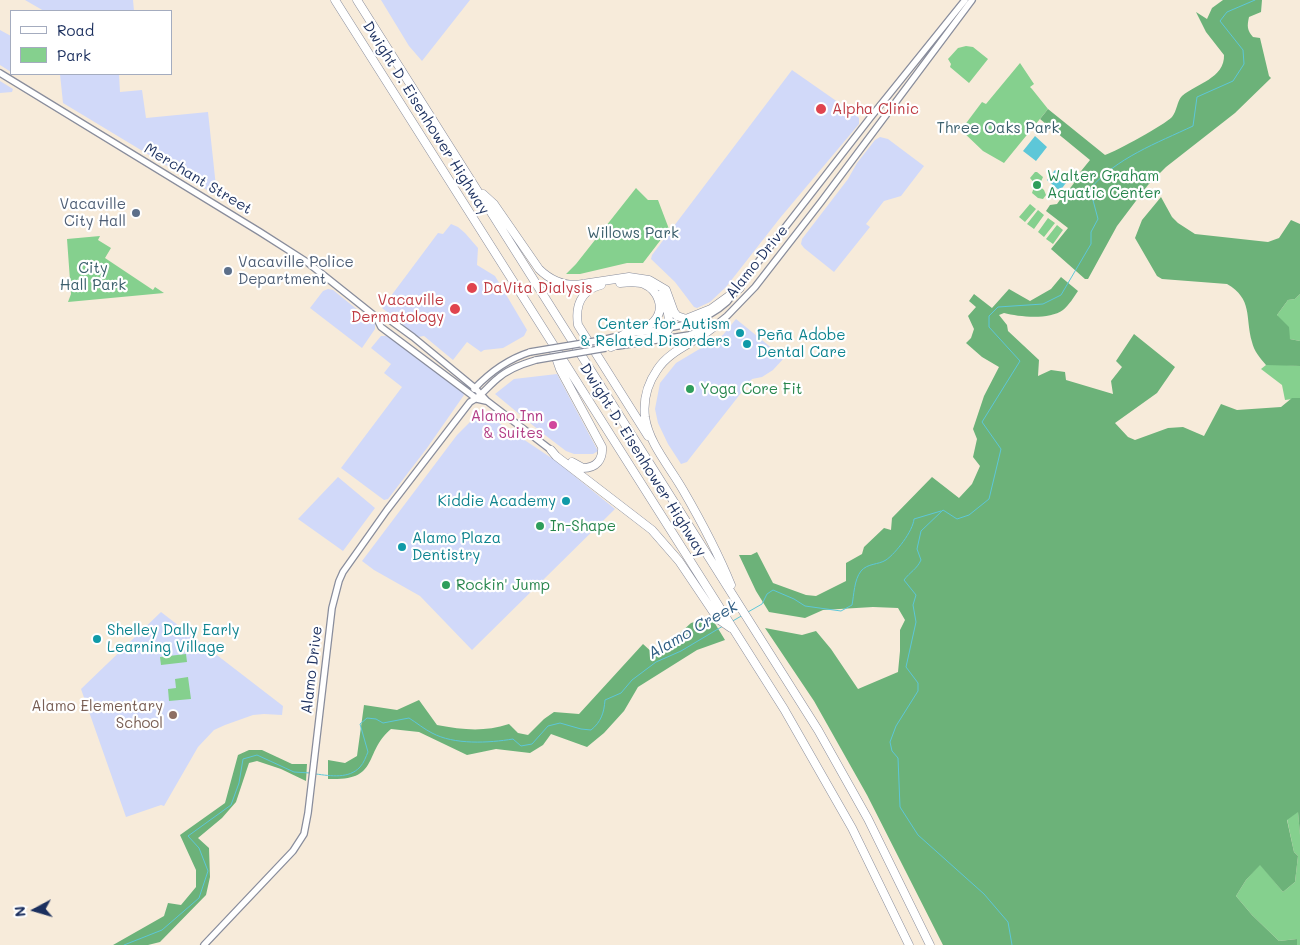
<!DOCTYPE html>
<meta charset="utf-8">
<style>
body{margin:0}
#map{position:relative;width:1300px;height:945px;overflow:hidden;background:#f7ebda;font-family:Mali,sans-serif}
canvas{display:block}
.legend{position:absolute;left:10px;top:10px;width:162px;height:65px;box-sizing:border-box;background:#fff;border:1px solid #a4acbf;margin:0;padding:6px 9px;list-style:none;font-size:15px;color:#1b2f5e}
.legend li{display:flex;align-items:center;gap:10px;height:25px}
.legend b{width:25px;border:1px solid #a4acbf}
.north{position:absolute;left:10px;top:885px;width:50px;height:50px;-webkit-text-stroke:4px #fff;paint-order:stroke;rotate:264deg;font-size:14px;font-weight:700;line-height:20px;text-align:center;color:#1b2f5e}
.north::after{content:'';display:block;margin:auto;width:18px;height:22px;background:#1b2f5e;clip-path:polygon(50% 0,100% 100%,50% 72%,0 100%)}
</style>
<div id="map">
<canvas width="1300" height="945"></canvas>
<ul class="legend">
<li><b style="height:6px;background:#fff"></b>Road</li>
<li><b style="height:14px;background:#85d08e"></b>Park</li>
</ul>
<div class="north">N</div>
</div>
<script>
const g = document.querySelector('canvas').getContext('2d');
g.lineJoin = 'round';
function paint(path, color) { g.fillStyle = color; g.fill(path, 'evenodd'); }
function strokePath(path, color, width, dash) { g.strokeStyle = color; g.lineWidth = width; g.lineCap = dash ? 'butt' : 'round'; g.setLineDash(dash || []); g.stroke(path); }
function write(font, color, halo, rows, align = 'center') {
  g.font = font + ' Mali,sans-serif'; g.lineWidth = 4.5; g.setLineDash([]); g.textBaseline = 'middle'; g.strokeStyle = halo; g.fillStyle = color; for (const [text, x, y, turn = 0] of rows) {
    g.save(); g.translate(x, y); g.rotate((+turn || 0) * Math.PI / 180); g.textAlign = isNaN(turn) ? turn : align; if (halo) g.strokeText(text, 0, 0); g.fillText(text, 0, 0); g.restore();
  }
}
paint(new Path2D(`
 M25,0h108l1,11h-90z
 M381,0h89l-48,61 -13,-15z
 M0,30l11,6v36l-11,-7z
 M792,70l63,44 4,4v6l-79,94 -54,69 -16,15 -13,6 -3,-1 -19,-25 -24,-23 1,-4z
 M60,74h59l1,18 22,-2 4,28 62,-6 9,84 -154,-93z
 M0,81l13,8 -1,3 -12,1z
 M880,137l8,2 36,27 -23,30 -17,5 -18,23 4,3 -36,45 -30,-24 -3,-4 1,-5 46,-60 9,-16 18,-23z
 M451,224l7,3 7,6 13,15 -1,17 18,11 32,54 -3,6 -21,12 -19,2 -3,2 -14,-10 -14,18 -29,-24 -6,1 -36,-29 56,-75 5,1z
 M328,289l5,1 42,34v5l-13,19 -52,-40 13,-17z
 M736,319l48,39 -11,12 -11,7 -10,2 -62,79 -3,4 -6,2 -13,-20 -10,-21 -3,-14 5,-26 16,-20 47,-28z
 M381,336h5l19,10 33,28 23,15 3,6 -37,53 -39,51 -4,1 -43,-32 61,-81 -18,-14 7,-9 -20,-16z
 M557,374l41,77 -5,3h-19l-8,-3 -25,-19 -46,-38 19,-15z
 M480,412l4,1 72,48 59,48 -143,141 -52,-54 -46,-26 -12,-9 95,-126z
 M338,477l37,31 -32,43 -45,-32z
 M161,612l122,94 -1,9 -18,-1 -11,1 -28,10 -11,5 -16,17 -34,59 -3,-1 -35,12 -45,-128z`), '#d1d9f9');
paint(new Path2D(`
 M966,46l7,1 15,12 -19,24 -19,-16 1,-3 -3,-5 10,-11z
 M1020,63l14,21 -4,3 2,2 16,20 -44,54 -21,-12 -22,-21 21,-28 4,2z
 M1035,172h2l6,5 -4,9 5,4 2,5 -3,4 -5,-1 -6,-5 3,-9 -5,-6z
 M636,188l12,12h10l11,29 -26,34h-16l-47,11h-14l10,-10z
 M1030,204l6,5 -11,13 -6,-5z
 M1038,210l6,5 -10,14 -7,-5z
 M1048,218l7,5 -11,14 -6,-5z
 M1057,225l6,5 -10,14 -7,-5z
 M100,236l-2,4 13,8 -6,10 48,32 2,-3 9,6 -96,9 3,-8 -4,-55z
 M1300,294v47l-10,-2 -13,-24 11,-15 7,-1z
 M1273,364l27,2v32l-15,2 -3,-15 -21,-16 5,-4z
 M186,654l1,8 -26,3 -1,-8z
 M188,677l3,22 -22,2 -1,-12 8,-1 -1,-9z
 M1298,811l2,24v110h-3v-6l-18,2 -27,-26 -16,-19 10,-16 14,-16 23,28 12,-10 3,-26 -4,-4 -7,-33z`), '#85d08e');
paint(new Path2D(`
 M1223,0h39l-1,12 -12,5c-2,9 -2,13 4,20l7,1 9,38 2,2 -36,35 -69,54 -18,18 -31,41 -29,53h-3l-34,-30 17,-21 -22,-17 4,-6 7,-1 5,-7v-2l4,-5 2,1 6,-8 -1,-2 17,-21 -50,-41 8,-10 57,46c12,-4 59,-30 67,-38 5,-6 5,-16 10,-21 14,-12 43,-18 42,-41l-18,-23 -10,-20 11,7 5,-11z
 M1161,197l11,20 6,6 17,11 73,8 11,-4 12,-18 9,4v70l-5,5 -7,1 -11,15 12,12 1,12 10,2v25l-34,-1c-6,-7 -12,-14 -14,-23 -7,-25 1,-43 -25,-58l-65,-5 -5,-3 -22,-38 7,-18z
 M1061,277l17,14c-4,6 -9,14 -15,19 -14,10 -43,7 -59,3l-5,2 8,10 1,6 31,29 -1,16 13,-6 14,2 1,8 47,14 -2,-13 11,-14 -6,-6 18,-27 41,33 -18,26 -42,30 13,14 7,3 33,-12 15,-1 21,9 17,-32 16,6 44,-3 11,-9h8v437l-2,-23 -11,8 7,32 4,4 -3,26 -12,10 -23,-27 -14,15 -10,16 16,19 27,26 18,-2v6h-354l-76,-150 -53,-94 -49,-73 37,7 14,-4 15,18 27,40 40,-17 2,-21v-21l5,-10 -7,-12 -25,-1 -50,3 -18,8 -36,-6 -13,-21 -17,-36h12l6,-3 16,31 33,12 10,1 30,-15v-18l16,-9 2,-7 20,-19 7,2 1,-12 40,-41 27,21 13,-14 8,-18 -7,-9 4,-18 -4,-10 11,-33 15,-29 -17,-10 -16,-14 5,-5 3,-9 -6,-13 8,-9 -7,-6 5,-7 18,14 17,-19 21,12 21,-12z
 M711,617l14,23 -28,10 -59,37 -14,24 -20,22 -17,14 -36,-13 -8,11 -13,8 -34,-4 -29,6 -48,-23 -28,-3c-29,25 -10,52 -63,50v-19l17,3 12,-7 7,-51 33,5 22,-10 18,25c27,5 47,7 72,-1l9,9 10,2 16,-16 10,-7 25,2 64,-70 11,10 15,-11 22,-20z
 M249,750h13l30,14h15l-1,17 -25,-12 -24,-8 -8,2 -13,39 -14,16 -24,20 11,10 1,29 -4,18 -46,47 -12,3h-35l51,-29 4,-13 13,2 15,-18v-17l-16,-35 45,-32 13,-48z`), '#6cb279');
paint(new Path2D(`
 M1035,136l12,11 -11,14 -13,-10z
 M1055,170l13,10 -8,11 -13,-11z`), '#5dc7d8');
strokePath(new Path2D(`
 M748,612l14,-8 5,-10 6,-4 21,9 11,7 36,5 11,-6c2,-10 2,-25 9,-34 7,-8 17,-6 25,-11 10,-7 27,-29 28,-41l27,-8
 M731,622l12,-7
 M316,774c15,2 33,5 44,-7 4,-4 6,-11 8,-15l-8,-28 7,-6 9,1 7,4 26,-5c8,5 15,11 23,15 22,12 57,10 81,6l8,7 11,-2 16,-18 12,-3 21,6 10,1c10,-8 13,-17 14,-30l16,-7 11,-13 24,-18 25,-11 42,-25
 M124,945l38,-15 37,-32 9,-27 -9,-23 -11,-12 43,-31 8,-22 4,-24 14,-4 37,17 16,1
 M1012,945l-4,-23 -24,-28 -66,-59 -18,-28 -2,-49 -6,-7 -2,-9 6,-16 22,-35v-8l-12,-16 10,-45 -3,-17 3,-10 -12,-15c6,-8 13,-11 17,-20l-4,-11 4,-18 22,-21 14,9 12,-4 20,-16 12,-50 -19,-27 38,-61 -31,-34v-11l9,-9 45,-3 18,-9 30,-51v-12l7,-13 -8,-30c26,-31 67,-46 103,-63l4,-29 36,-16 11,-17 -1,-14 -23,-29 7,-9 28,-12`), '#5dc7d8', 1);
const secondary = new Path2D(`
 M0,73l260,159 47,30 69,55 5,10 96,72 9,2
 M376,317l11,1 26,19 62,51 12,13 64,49
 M638,333c33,-5 64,-8 89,-31l143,-184 95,-118
 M602,340l25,-6
 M618,346l71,-11 28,-11 10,-8 28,-29 66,-85 151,-202
 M474,389c16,-17 34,-30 56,-37
 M204,945l89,-94 11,-17 4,-21 24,-205 7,-27 4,-9 44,-62 83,-108c11,-5 18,-16 27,-23 11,-10 25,-15 39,-19`);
const highway = new Path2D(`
 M335,0l449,709 68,119 57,117
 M357,0l461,730 50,89 62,126
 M483,194l11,10 45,65c10,10 22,16 37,16l53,-8 20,3 17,10 8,22 3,4 9,3 25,-10 29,-21
 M620,283c8,-1 17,-2 24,1 14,6 21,24 11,36 -7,10 -22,11 -32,15
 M601,285c-20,5 -26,21 -23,40l70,111
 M717,324c-18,18 -46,24 -60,46 -9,13 -14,30 -12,47 4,27 25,50 38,73 18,31 35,63 48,95
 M611,347c5,-2 10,-5 15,-6 9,-2 36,-3 41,-9 6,-7 -2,-31 -5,-38
 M554,352l6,17 42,78c1,13 -6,21 -19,21l-11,-6
 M551,450l5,6 96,74 27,31 39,58 13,9`);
strokePath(secondary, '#898d9c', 8);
strokePath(highway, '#898d9c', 9);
strokePath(secondary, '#fff', 5.5);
strokePath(highway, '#fff', 8);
const secondaryBridge = new Path2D(`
 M530,352l72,-12
 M536,360l70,-12`);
strokePath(secondaryBridge, '#898d9c', 8, []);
strokePath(secondaryBridge, '#fff', 5.5);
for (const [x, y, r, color] of [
 [821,109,6,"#e0444e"],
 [1037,185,5,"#2e9e5b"],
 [136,213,5,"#5c6f8a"],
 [228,271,5,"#5c6f8a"],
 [472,288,6,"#e0444e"],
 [455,309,6,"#e0444e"],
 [740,333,5,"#0f9aa8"],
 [747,344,5,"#0f9aa8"],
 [690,389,5,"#2e9e5b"],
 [553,425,5,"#d1479c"],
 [566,501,5,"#0f9aa8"],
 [540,526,5,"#2e9e5b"],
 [402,547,5,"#0f9aa8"],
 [446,585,5,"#2e9e5b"],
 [97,639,5,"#0f9aa8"],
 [173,715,5,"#8d6e63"]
]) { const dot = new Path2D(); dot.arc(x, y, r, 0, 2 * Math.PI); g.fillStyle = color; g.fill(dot); strokePath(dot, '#fff', 2); }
write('15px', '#be3a42', '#fff', [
 ["Alpha Clinic",832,109],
 ["DaVita Dialysis",483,288],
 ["Vacaville",444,300,"right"],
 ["Dermatology",444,317,"right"]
], 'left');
write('15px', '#1b2f5e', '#fff', [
 ["Dwight D. Eisenhower Highway",426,118,58],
 ["Merchant Street",198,179,31],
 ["Alamo Drive",757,262,-51],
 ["Dwight D. Eisenhower Highway",643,460,58],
 ["Alamo Drive",312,670,-83]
]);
write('15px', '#3b5f6c', '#fff', [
 ["Three Oaks Park",998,128],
 ["Willows Park",633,233],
 ["City",93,268],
 ["Hall Park",93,285]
]);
write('15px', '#27864d', '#fff', [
 ["Walter Graham",1047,176],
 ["Aquatic Center",1047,193],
 ["Yoga Core Fit",700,389],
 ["In-Shape",550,526],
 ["Rockin' Jump",456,585]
], 'left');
write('15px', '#4e5e75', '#fff', [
 ["Vacaville",126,204],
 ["City Hall",126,221],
 ["Vacaville Police",238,262,"left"],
 ["Department",238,279,"left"]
], 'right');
write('15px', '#0d838f', '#fff', [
 ["Center for Autism",730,324,"right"],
 ["& Related Disorders",730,341,"right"],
 ["Peña Adobe",757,335],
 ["Dental Care",757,352],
 ["Kiddie Academy",556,501,"right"],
 ["Alamo Plaza",412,538],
 ["Dentistry",412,555],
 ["Shelley Dally Early",107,630],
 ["Learning Village",107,647]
], 'left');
write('15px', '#b23c85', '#fff', [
 ["Alamo Inn",543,416],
 ["& Suites",543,433]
], 'right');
write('15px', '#785e54', '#fff', [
 ["Alamo Elementary",163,706],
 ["School",163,723]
], 'right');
write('italic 16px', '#2f5d83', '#fff', [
 ["Alamo Creek",693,630,-30]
]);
</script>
